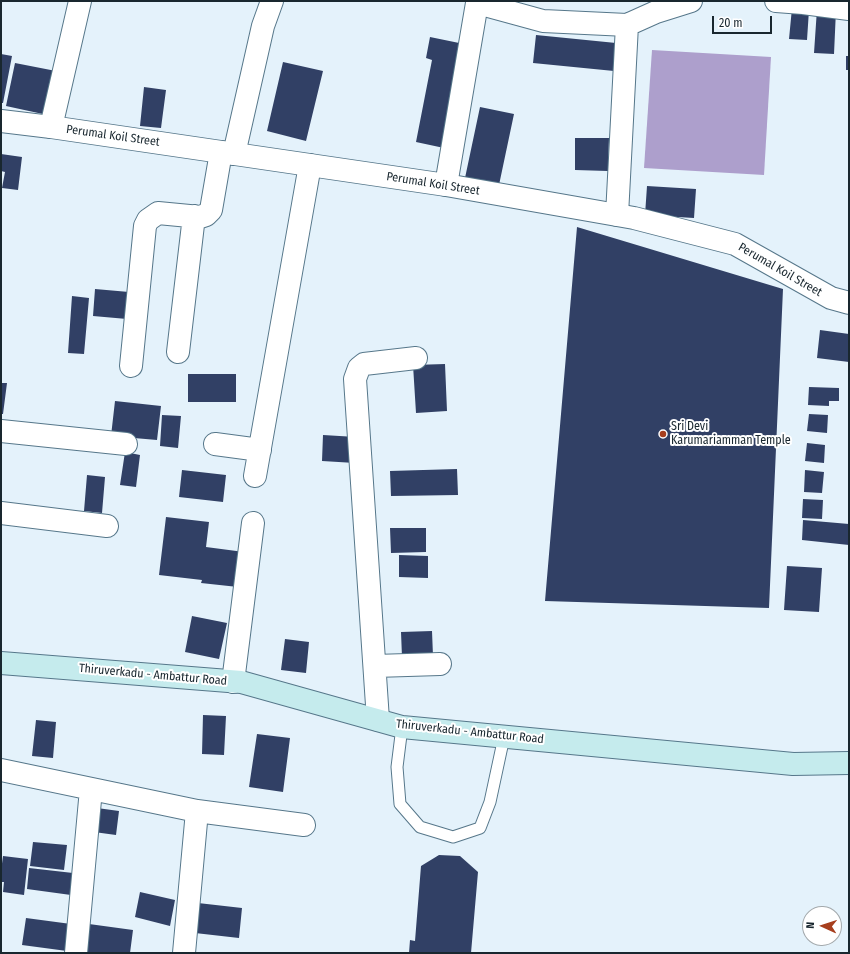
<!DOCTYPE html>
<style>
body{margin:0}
#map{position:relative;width:850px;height:954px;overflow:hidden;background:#e4f2fb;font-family:"Fira Sans Condensed",sans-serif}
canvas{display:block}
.frame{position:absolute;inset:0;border:2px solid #19272f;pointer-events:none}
.north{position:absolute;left:802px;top:906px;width:40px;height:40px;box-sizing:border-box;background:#fff;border:1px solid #a3a9ac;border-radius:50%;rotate:273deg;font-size:11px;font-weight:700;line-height:16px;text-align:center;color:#19272f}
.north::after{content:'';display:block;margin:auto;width:14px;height:18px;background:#a73f1e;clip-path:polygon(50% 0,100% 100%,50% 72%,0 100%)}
.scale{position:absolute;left:712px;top:16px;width:60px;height:18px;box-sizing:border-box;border:2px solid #19272f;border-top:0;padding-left:5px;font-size:12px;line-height:14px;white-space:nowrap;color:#19272f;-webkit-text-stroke:3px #fff;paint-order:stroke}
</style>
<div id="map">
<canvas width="850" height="954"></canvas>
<div class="frame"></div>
<div class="north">N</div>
<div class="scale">20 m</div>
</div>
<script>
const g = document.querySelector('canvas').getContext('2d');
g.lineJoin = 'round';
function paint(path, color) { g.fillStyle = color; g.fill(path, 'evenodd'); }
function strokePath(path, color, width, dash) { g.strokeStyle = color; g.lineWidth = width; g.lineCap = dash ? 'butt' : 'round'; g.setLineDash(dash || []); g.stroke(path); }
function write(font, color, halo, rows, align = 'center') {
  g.font = font + ' "Fira Sans Condensed",sans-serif'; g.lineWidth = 4; g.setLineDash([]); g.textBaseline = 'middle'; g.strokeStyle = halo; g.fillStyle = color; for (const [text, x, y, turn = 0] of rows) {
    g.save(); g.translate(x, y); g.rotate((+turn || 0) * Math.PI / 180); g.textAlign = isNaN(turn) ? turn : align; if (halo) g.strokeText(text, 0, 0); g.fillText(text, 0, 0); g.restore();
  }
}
paint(new Path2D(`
 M652,50l119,7 -7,118 -120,-7z`), '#ad9fcc');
paint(new Path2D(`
 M792,8l17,2 -2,30 -18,-1z
 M817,9l19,1 -2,44 -20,-1z
 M536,35l80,8 -2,28 -81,-8z
 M430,37l34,7 -20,104 -28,-6 16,-82 -6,-2z
 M1,54l11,2 -9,47h-2z
 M846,56h3v14h-3z
 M283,62l40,9 -17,70 -39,-10z
 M15,63l46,9 -9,44 -46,-10z
 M144,87l22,3 -5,38 -21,-2z
 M480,107l34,7 -15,71 -34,-7z
 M575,138h34l-1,33 -33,-1z
 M1,154l21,3 -4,33 -16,-2 3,-16 -4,-1z
 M647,186l49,3 -2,29 -49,-3z
 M577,227l206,62 -14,319 -224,-7z
 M95,289l34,3 -2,27 -34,-3z
 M72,296l17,2 -5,56 -16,-1z
 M820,330l29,4v28l-32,-4z
 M445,364l2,47 -31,2 -3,-48z
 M188,374h48v28h-48z
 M1,383h6l-4,31h-2z
 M809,387l30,1v13h-10v5l-21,-1z
 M115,401l46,5 -4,34 -46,-4z
 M809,414l19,1 -1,18 -20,-2z
 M162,415l19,1 -3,32 -18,-2z
 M323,435l33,2 -1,26 -33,-2z
 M807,443l18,2 -1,18 -19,-2z
 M125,452l15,3 -4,32 -16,-2z
 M457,469l1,26 -67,1 -1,-25z
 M182,470l44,5 -3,27 -44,-5z
 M805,470l19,2 -2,21 -18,-1z
 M87,475l18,2 -3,36 -18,-2z
 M803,499l20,1 -1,19 -20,-1z
 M166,517l43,5 -3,25 38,5 -6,35 -37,-4 1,-3 -43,-5z
 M803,520l46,4v21l-47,-5z
 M390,528h36v24l-35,1z
 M399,555l29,1v22l-29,-1z
 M787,566l35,2 -3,44 -35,-2z
 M192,616l35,7 -8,36 -34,-7z
 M432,631l1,25 -31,1 -1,-25z
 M285,639l24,3 -3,31 -25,-3z
 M203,715l23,1 -2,39 -22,-1z
 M36,720l20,2 -3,36 -21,-2z
 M257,734l33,4 -7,54 -34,-5z
 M97,808l22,3 -3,24 -22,-3z
 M33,842l34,3 -3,25 -34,-4z
 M439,855l21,1 18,16 -7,81h-62l1,-13 5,1 6,-75z
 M3,856l25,3 -4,36 -21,-3 1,-10h-3v-11z
 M29,868l44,5 -2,22 -44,-6z
 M140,892l35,8 -5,26 -35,-9z
 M198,903l44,5 -3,30 -44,-5z
 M26,918l45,6 -4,27 -45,-6z
 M89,924l44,6 -3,23 -45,-1z`), '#314065');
const service = new Path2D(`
 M402,727l-5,40 3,37 20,23 33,10 27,-9 10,-26 14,-65`);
const minor = new Path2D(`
 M776,1l27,2 46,6
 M51,127l29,-126
 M234,154l29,-128 9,-25
 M446,185l31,-182 66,18 84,4
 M617,215l10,-190 29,-13 35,-11
 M178,352l16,-136
 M131,366l14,-140 3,-6 10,-7 42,4 6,-2 5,-5 10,-58
 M1,431l125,13
 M215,444l45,6
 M255,476l55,-311
 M1,513l106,13
 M375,666l65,-2
 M233,682l20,-159
 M378,720l-23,-341 4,-11 5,-4 52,-6
 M1,770l196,41 -13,142
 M197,811l107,14
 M76,953l15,-164`);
const tertiary = new Path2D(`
 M1,121l50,6 395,58 188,33 101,26 96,54 18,5`);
const secondary = new Path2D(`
 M1,663l240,19 161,45 391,37 56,-1`);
strokePath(service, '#56778a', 13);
strokePath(minor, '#56778a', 24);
strokePath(tertiary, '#56778a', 24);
strokePath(secondary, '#56778a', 24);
strokePath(service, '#fff', 11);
strokePath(minor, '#fff', 22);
strokePath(tertiary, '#fff', 22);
strokePath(secondary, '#c5ebed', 22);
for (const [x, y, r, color] of [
 [663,434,4,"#a73f1e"]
]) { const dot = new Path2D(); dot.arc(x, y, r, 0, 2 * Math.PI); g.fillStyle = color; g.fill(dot); strokePath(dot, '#fff', 1.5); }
write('12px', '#19272f', '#fff', [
 ["Perumal Koil Street",113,136,8],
 ["Perumal Koil Street",433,184,9],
 ["Perumal Koil Street",780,270,30],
 ["Thiruverkadu - Ambattur Road",153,675,5],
 ["Thiruverkadu - Ambattur Road",470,732,6]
]);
write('12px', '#19272f', '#fff', [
 ["Sri Devi",671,427],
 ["Karumariamman Temple",671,441]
], 'left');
</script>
